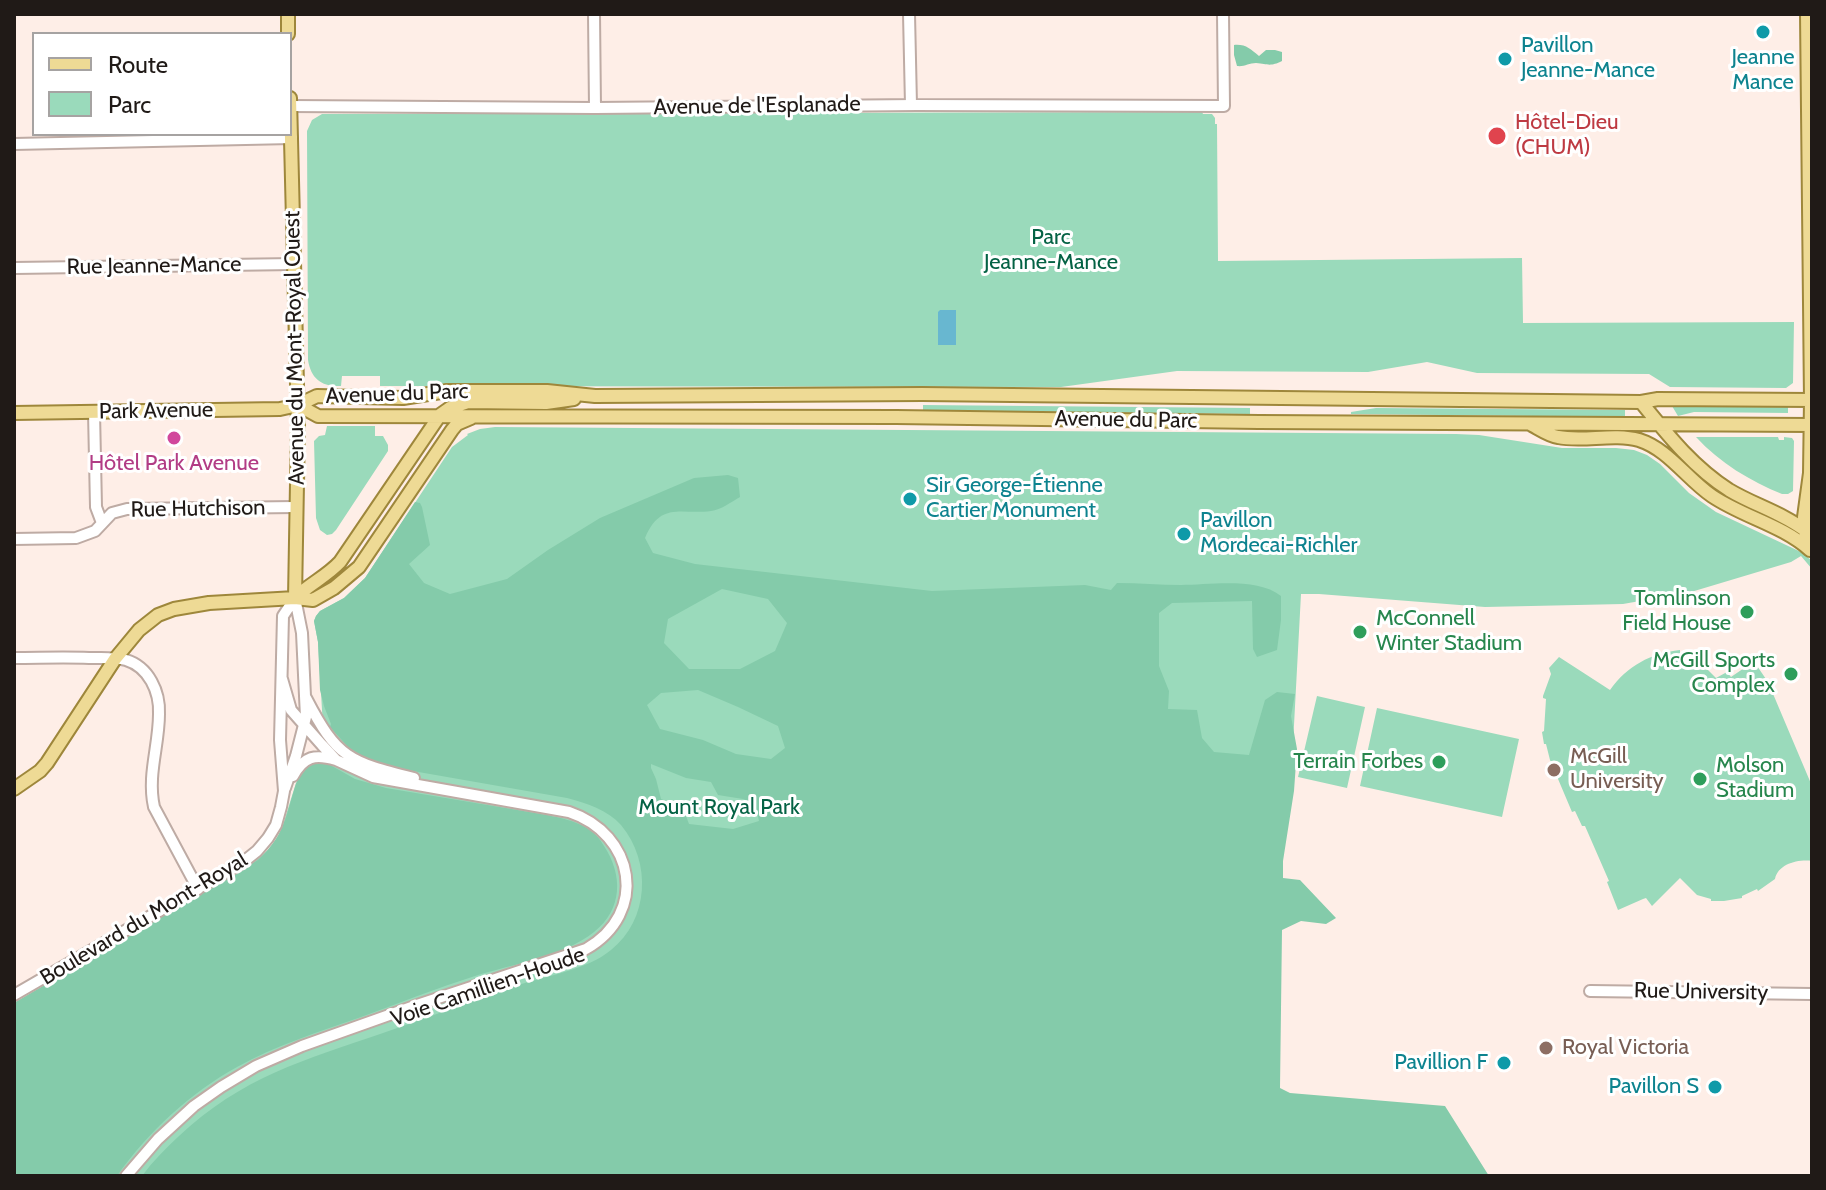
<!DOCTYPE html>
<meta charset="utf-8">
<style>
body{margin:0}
#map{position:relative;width:1826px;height:1190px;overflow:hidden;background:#feeee7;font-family:Cabin,sans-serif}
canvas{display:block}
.frame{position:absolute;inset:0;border:16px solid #201a17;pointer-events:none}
.legend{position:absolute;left:32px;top:32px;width:260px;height:104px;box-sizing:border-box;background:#fff;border:2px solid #a6a3a2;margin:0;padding:10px 14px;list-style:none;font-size:24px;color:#201a17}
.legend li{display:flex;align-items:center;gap:16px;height:40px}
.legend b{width:40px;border:2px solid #a6a3a2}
</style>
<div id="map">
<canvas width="1826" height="1190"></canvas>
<div class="frame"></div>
<ul class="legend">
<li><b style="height:10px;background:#eeda95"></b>Route</li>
<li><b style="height:22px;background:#9adabb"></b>Parc</li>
</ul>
</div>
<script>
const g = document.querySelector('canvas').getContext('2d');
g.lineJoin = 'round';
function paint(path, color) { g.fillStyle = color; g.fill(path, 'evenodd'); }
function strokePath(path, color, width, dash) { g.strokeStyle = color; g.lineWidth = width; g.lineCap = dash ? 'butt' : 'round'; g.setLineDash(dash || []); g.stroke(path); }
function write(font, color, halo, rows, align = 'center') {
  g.font = font + ' Cabin,sans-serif'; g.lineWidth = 6; g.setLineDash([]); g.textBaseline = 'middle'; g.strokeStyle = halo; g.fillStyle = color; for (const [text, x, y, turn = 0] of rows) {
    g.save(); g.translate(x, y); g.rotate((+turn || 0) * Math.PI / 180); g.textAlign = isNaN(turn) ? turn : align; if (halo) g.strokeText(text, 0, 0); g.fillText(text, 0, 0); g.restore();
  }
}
paint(new Path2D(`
 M1202,112l1,2h9l3,4v6h2l1,137 304,-3 1,65 271,-1 -1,61 -7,5 -116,-1 -21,-13 -172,-1 -50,-11 -59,10 -191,-1 -116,16 -681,-1v-10h-38l-1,10c-19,1 -30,-7 -33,-26l-1,-229 5,-11 10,-6z
 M923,405l327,3v6l-327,-3z
 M1672,406l116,1v6l-94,-1 -16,4z
 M1376,408l249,2v7l-274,-3v-2z
 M327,426h48v10h8l5,9v6l-52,79 -4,4 -5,1 -7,-5 -4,-12 -2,-77 5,-5 6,-1z
 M495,427l961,7 23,1 83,13h54l18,2 13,5 13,9 29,29 27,19 87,41 9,8v8l-11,-13 -10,6 -100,30 -68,12 -138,3 -166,-13h-18l-11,206h-10l-5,335 116,41h-1377v-173l232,-135 24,-19 9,-12 17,-54 29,-22 -7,-119 -4,-21 2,-5 4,-5 24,-13 21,-20 87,-131 16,-12 -1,-1 13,-5z
 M1696,437h82l1,3h5v-3l8,1 2,3 -1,50 -5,3h-6c-32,-13 -62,-31 -86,-57z
 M1680,650v7l28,13 8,8 11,-6 4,5 19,-13 1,2 4,-3 13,19 44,104v75c-14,-2 -34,3 -37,18l-17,12 -1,-2 -15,7v2l-18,3h-13v-2l-14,-4 -17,-17 -28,28 -6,-8 -3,1 -25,11 -11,-28 2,-1 -24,-55h-3l-7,-15 -3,1 -22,-52 -4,-16h-2l-2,-12 2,-1 2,-32 -3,-1v-2l8,-22 -2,-6 10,-11 51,33c18,-25 40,-36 70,-40z
 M1317,696l48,11 -18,81 -49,-11z
 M1377,708l142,31 -17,78 -142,-31z`), '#9adabb');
paint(new Path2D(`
 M1234,45c12,-1 16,4 25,11l7,-6h9l7,2v9c-12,6 -14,3 -26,2 -7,0 -12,4 -19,3l-3,-11z
 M728,475l10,3 2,19c-9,5 -19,13 -29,14 -31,4 -50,-10 -66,27l8,15 42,11 237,27 153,-6 26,5 6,-7c22,0 43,2 64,2 29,0 76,-8 100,11v24l-4,30 -20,7 -4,-8 -1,-48 -80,2 -13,10v53l10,25 -1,18 29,1 5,28 12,14 35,3 16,-55 12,-8 18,2 -4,22 6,33 -3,42 -11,70v17l17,2 36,38 -10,6 -25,-3 -19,9 -2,158 10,5 155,13 44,70h-1347c11,-15 24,-28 37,-40 63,-59 125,-76 204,-103 44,-15 88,-32 132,-47 30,-10 72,-16 96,-36 38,-30 41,-88 10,-125 -13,-15 -35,-22 -54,-27l-177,-31 -22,-8 -18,-10 -20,-22 1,-3 -7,-18 -4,-16 -2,-48 -4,-21 2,-5 4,-5 24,-13 21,-20 50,-76 5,1 2,4 8,38 -21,19 15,19 26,11 57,-15 41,-29 52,-32 94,-40zM722,589l46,10 19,24 -12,28 -35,18h-51l-25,-26 4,-24zM698,690l40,17 40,19 7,22 -14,11 -35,-5 -33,-14 -43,-11 -13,-24 14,-12zM651,764l35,14 25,4 7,13 25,4 12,5 4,17 -26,8 -44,-5 -6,-16 -22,-9 -5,-20 -5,-11z
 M311,761l14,1 30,17 31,9 161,27c14,3 28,6 40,13 7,4 13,11 17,18 19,29 19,63 -10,86 -31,25 -82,32 -119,44 -38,12 -76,27 -114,41 -42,15 -85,28 -124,50 -47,26 -89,65 -120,109h-103v-173l244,-143c30,-28 28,-49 41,-85l4,-7z`), '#84cbaa');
paint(new Path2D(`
 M940,310h16v35h-18v-33z`), '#68b7d0');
const minor = new Path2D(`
 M594,14l1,94
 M909,14l2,91
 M290,106l305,2 322,-3 307,1 -1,-92
 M14,144l278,-6
 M14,268l281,-4
 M94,412l2,95 6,16
 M14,539l62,-1 19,-7 17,-18 15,-4 169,-2
 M14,658c25,0 50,-1 75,0 11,0 26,-1 37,2 23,7 34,32 33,54 0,32 -12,61 -5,93l44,82
 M306,698c31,60 43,64 108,80
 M293,776c11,-20 22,-22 43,-16
 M285,788l11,-32 10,-39 -4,-84 -7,-35
 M1590,991l222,3
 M14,995l228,-132 15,-12 11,-13 8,-13 5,-18 3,-16 -4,-51 3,-124 12,-18
 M126,1176l32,-37 36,-33 27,-19 35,-21 46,-20 118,-42 166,-55c63,-36 49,-115 -17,-137l-196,-35 -37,-17 -14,-15 -31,-35 -9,-31`);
const major = new Path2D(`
 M288,14v20
 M1807,14l4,386 -1,73 -6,44 3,30
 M290,98l8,328 -3,172
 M1641,402c26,32 52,65 88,88 25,15 54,23 77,41
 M298,405l20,11 578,1 363,5 553,3
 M14,413l266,-4 18,-4 19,-9 86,2 44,-7h100l48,5 327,-2 719,8 17,-3 154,1
 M1530,424c8,4 19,12 28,13 26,5 55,-4 81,3 29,9 48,39 73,56 31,21 70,29 98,54
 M295,598c14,-14 31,-21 45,-36l100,-147 10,-7 18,-6 78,1 28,-4
 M14,789l26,-18 7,-8 68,-104 24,-29 19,-15 16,-6 35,-6 86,-5 18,2 21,-12 25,-21 93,-137 5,-6 14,-6`);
strokePath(minor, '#beaba4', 14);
strokePath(major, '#9e873b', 16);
strokePath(minor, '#fff', 10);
strokePath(major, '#eeda95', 12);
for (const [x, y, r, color] of [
 [1763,32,8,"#0f9aa8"],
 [1505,59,8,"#0f9aa8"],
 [1497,136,10,"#e0444e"],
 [174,438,8,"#d1479c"],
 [910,499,8,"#0f9aa8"],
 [1184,534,8,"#0f9aa8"],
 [1747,612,8,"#2e9e5b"],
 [1360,632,8,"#2e9e5b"],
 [1791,674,8,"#2e9e5b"],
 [1439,762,8,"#2e9e5b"],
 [1554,770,8,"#8d6e63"],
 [1700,779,8,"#2e9e5b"],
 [1546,1048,8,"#8d6e63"],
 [1504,1063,8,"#0f9aa8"],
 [1715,1087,8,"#0f9aa8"]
]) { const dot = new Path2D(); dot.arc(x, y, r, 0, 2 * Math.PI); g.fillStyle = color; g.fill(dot); strokePath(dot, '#fff', 3); }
write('22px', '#0d838f', '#fff', [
 ["Pavillon",1521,46],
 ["Jeanne-Mance",1521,71],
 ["Jeanne",1763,58,"center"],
 ["Mance",1763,83,"center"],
 ["Sir George-Étienne",926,486],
 ["Cartier Monument",926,511],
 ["Pavillon",1200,521],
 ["Mordecai-Richler",1200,546],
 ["Pavillion F",1488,1063,"right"],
 ["Pavillon S",1699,1087,"right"]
], 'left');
write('22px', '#201a17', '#fff', [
 ["Avenue de l'Esplanade",757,106,-1],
 ["Rue Jeanne-Mance",154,266,-1],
 ["Avenue du Mont-Royal Ouest",295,348,-91],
 ["Avenue du Parc",397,394,-2],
 ["Park Avenue",156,411,-1],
 ["Avenue du Parc",1126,420,1],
 ["Rue Hutchison",198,509,-1],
 ["Boulevard du Mont-Royal",144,919,-31],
 ["Voie Camillien-Houde",488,987,-19],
 ["Rue University",1701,992,1]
]);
write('22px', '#be3a42', '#fff', [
 ["Hôtel-Dieu",1515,123],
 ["(CHUM)",1515,148]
], 'left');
write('22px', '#046244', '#fff', [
 ["Parc",1051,238],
 ["Jeanne-Mance",1051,263],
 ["Mount Royal Park",719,808]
]);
write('22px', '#b23c85', '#fff', [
 ["Hôtel Park Avenue",174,464]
]);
write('22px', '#27864d', '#fff', [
 ["Tomlinson",1731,599],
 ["Field House",1731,624],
 ["McConnell",1376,619,"left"],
 ["Winter Stadium",1376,644,"left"],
 ["McGill Sports",1775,661],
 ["Complex",1775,686],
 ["Terrain Forbes",1423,762],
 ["Molson",1716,766,"left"],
 ["Stadium",1716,791,"left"]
], 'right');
write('22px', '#785e54', '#fff', [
 ["McGill",1570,757],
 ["University",1570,782],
 ["Royal Victoria",1562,1048]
], 'left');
</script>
